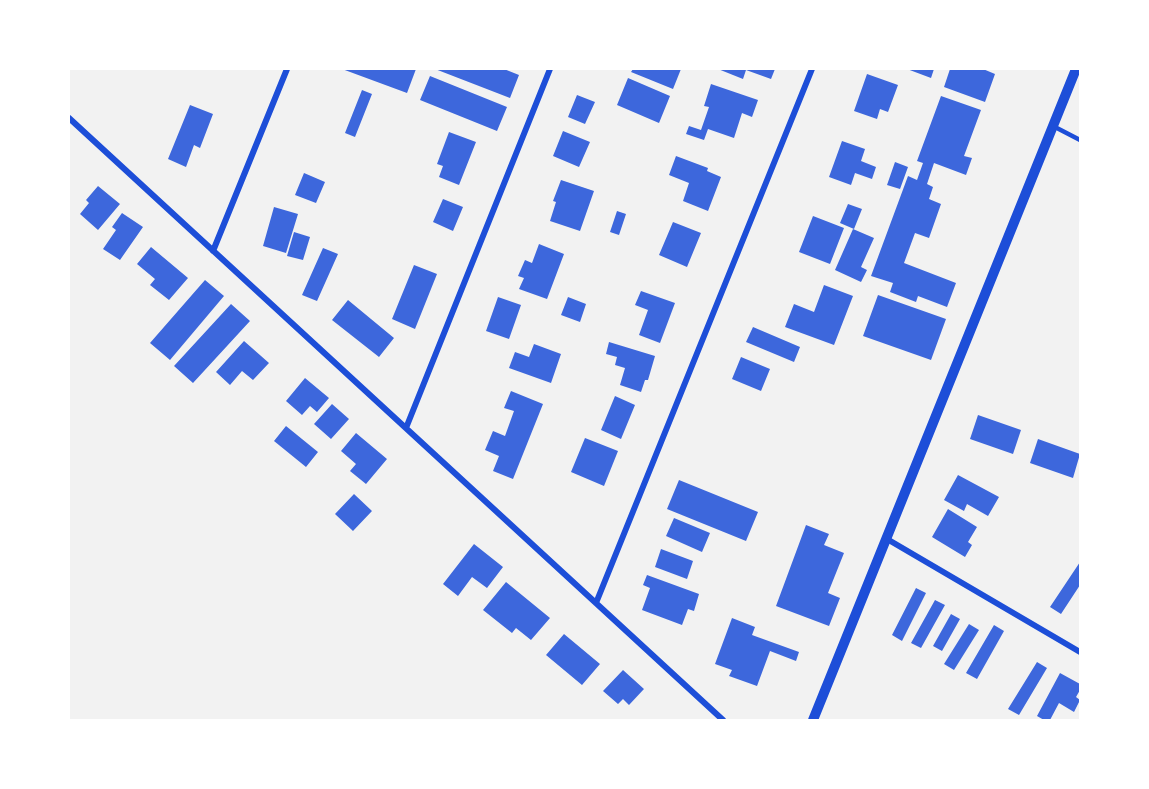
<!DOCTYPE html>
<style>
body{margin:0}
#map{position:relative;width:1149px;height:789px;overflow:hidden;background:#f2f2f2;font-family:Bitter,serif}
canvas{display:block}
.frame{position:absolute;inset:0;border:70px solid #fff;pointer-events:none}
</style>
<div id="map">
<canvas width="1149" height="789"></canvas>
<div class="frame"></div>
</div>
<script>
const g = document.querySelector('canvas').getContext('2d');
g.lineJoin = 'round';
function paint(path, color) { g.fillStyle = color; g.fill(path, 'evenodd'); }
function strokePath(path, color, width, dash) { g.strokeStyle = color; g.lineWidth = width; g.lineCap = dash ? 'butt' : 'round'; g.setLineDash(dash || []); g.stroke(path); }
paint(new Path2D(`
 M342,69h74l-9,24z
 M435,69h69l15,6 -9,23z
 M633,69h48l-8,20 -42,-17z
 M718,69h57l-4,10 -25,-9 -3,9z
 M907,69h27l-3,9z
 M950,69h33l12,5 -10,28 -41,-15z
 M867,74l31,11 -10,27 -8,-3 -3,10 -23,-8z
 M430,76l77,31 -10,24 -77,-31z
 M628,78l42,18 -11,27 -42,-18z
 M711,84l47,16 -6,17 -10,-4 -8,25 -26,-9 -4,11 -18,-6 3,-8 12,4 8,-23 -5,-1z
 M362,90l10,4 -17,43 -10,-4z
 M577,95l18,7 -10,22 -17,-7z
 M941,96l40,14 -17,46 8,2 -6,17 -32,-12 -7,21 6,3 -4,12 12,5 -12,34 -14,-5 -11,30 52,20 -9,24 -29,-11 -2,6 -26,-10 3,-9 -22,-7 37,-100 9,4 6,-17 -6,-2z
 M190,105l23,9 -13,34 -6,-3 -8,22 -18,-8z
 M563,131l27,11 -11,25 -26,-11z
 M449,132l27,10 -17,43 -20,-8 4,-11 -6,-2z
 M842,141l23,8 -4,12 15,6 -4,12 -17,-6 -4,12 -22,-8z
 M676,156l32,12 -1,3 14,6 -13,34 -25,-10 6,-18 -20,-8z
 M895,162l13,5 -8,22 -13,-4z
 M304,173l21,9 -9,21 -21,-8z
 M561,180l33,11 -14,40 -30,-10 6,-19 -3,-1z
 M98,186l22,18 -22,26 -18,-16 9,-11 -3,-3z
 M443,199l20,8 -10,24 -20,-9z
 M848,204l14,5 -8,20 -14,-6z
 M274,207l24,7 -12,39 -23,-7z
 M617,211l9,3 -7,21 -9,-3z
 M122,213l21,14 -23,33 -17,-11 13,-19 -4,-3z
 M813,216l31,12 -14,36 -31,-12z
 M673,222l28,11 -14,34 -28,-12z
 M853,229l21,9 -13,29 6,3 -6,12 -26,-12z
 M294,232l16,5 -7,23 -16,-4z
 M539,244l25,10 -17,45 -28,-10 5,-11 -6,-2 7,-16 7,3z
 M151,247l37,31 -19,22 -19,-15 5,-6 -18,-15z
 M323,248l15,6 -21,47 -15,-6z
 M414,265l23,9 -22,55 -23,-10z
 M205,280l19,16 -54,64 -20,-17z
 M824,285l29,11 -19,49 -49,-18 9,-23 20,8z
 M641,291l34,12 -15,40 -21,-8 9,-25 -13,-5z
 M878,295l68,24 -15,41 -68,-24z
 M498,297l23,8 -12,34 -23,-8z
 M568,297l18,7 -6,18 -19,-7z
 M348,300l46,38 -15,19 -47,-37z
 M231,304l19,17 -57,62 -19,-17z
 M753,327l47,20 -6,15 -48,-20z
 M244,341l25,22 -16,17 -11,-9 -12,14 -14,-13z
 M609,342l46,14 -7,24h-3l-4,12 -21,-7 5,-17 -10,-3 2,-8 -11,-3z
 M534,344l27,10 -10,29 -42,-15 6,-16 14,5z
 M741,357l29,12 -9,22 -29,-12z
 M305,378l24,20 -12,14 -7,-6 -8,9 -16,-14z
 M511,391l32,13 -30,75 -20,-8 6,-15 -14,-6 8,-19 12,5 9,-25 -10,-3z
 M615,396l20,9 -14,34 -20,-9z
 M332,404l17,15 -18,20 -17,-15z
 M978,415l43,15 -8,24 -43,-15z
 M286,426l32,26 -12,15 -32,-26z
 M356,433l31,26 -21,25 -16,-13 6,-7 -15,-13z
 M585,438l33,13 -14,35 -33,-14z
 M1038,439l42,15 -7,24 -43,-15z
 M958,475l41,22 -11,19 -21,-12 -3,7 -20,-11z
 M679,480l79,32 -12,29 -79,-32z
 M354,494l18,17 -19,20 -18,-17z
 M948,509l29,18 -9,15 4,3 -7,12 -33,-20z
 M674,518l36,15 -8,19 -36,-16z
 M806,525l23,9 -5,11 20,8 -16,40 12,5 -11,28 -53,-20z
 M474,544l29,23 -16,21 -15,-11 -14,19 -15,-12z
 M661,549l32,12 -6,18 -32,-12z
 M1080,562v23l-19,29 -11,-7z
 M647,575l52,19 -5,17 -6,-2 -6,16 -40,-15 8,-22 -7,-3z
 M506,582l44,36 -19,22 -15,-12 -4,5 -29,-23z
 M916,588l10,5 -24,48 -10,-6z
 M935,600l10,5 -24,43 -10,-5z
 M951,614l9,5 -18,32 -9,-5z
 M732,618l23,9 -3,8 47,17 -3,9 -26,-10 -13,35 -28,-10 3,-6 -17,-6z
 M969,624l10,6 -25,40 -10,-6z
 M994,625l10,6 -27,48 -11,-6z
 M564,634l36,30 -18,21 -36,-30z
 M1037,662l10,6 -28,47 -11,-6z
 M623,670l21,19 -15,16 -6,-6 -5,5 -15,-13z
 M1060,673l20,11v6l-4,7 4,3 -6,12 -15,-9 -9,17h-6l-7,-4z`), '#3d67dc');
strokePath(new Path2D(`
 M1053,126l27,14`), '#1d4ed8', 4.5);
strokePath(new Path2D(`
 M69,118l654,602
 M213,251l74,-182
 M406,428l144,-359
 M887,539l193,113
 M596,603l216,-534`), '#1d4ed8', 6);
strokePath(new Path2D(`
 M813,720l263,-651`), '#1d4ed8', 10);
</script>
